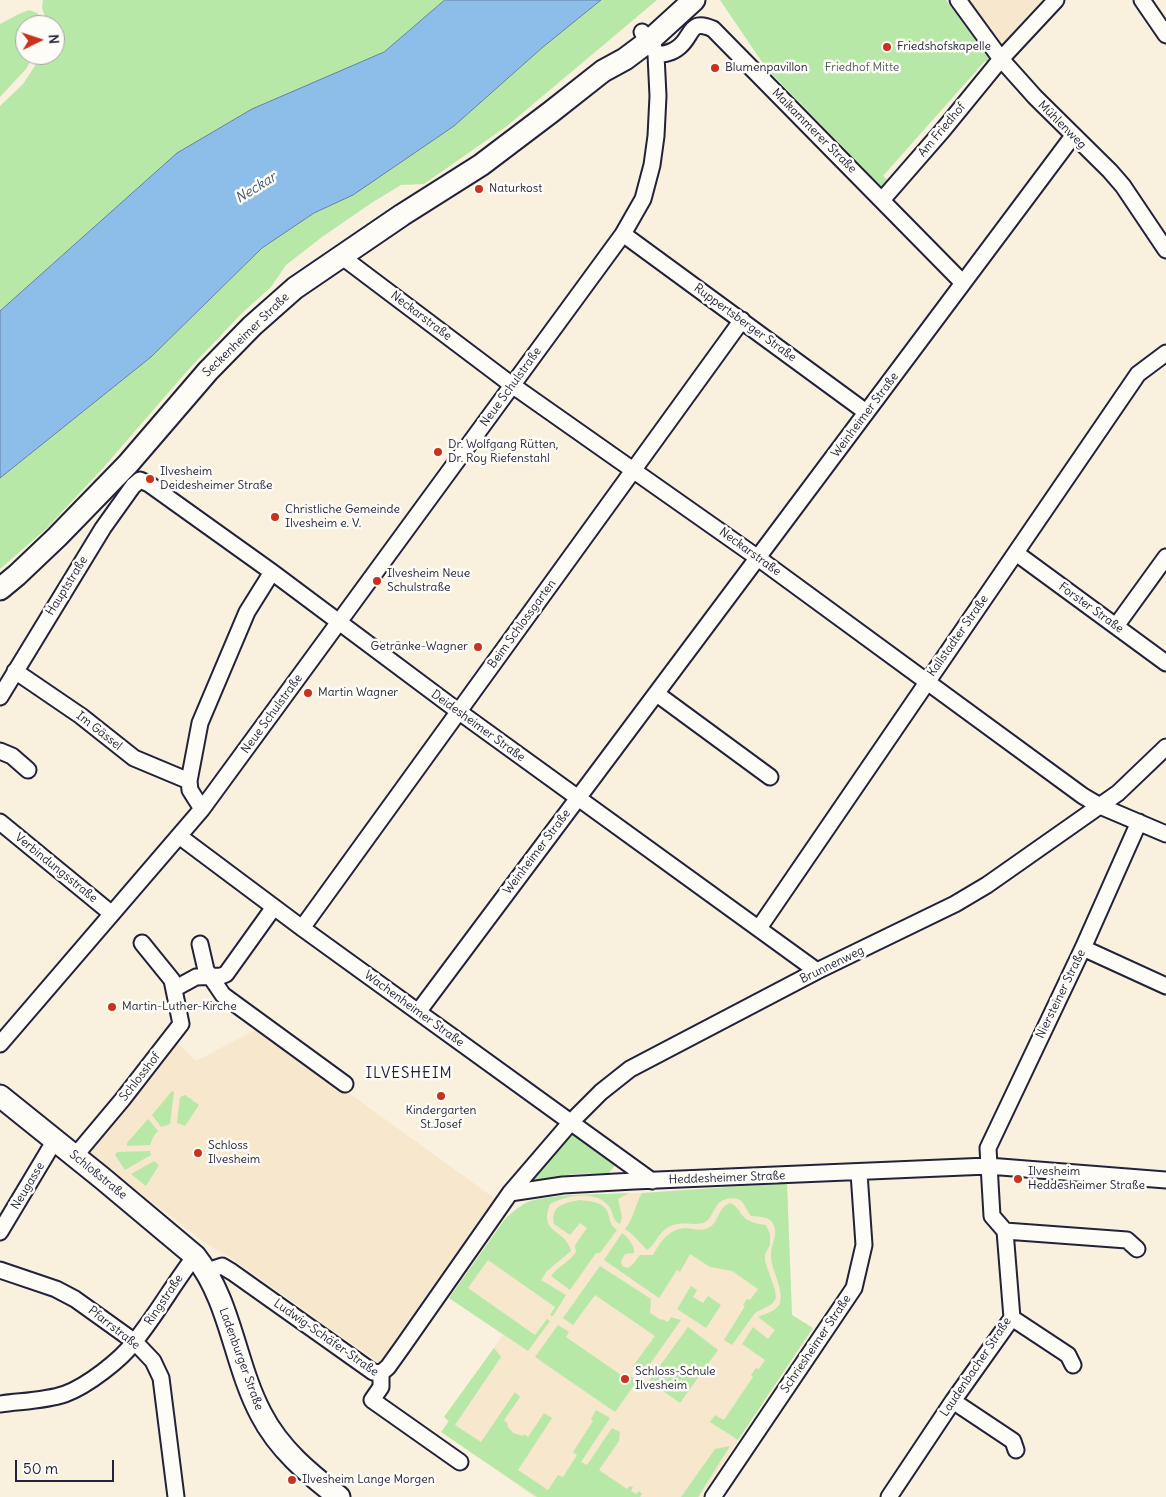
<!DOCTYPE html>
<meta charset="utf-8">
<style>
body{margin:0}
#map{position:relative;width:1166px;height:1497px;overflow:hidden;background:#f9f0de;font-family:Delius,sans-serif}
canvas{display:block}
.north{position:absolute;left:15px;top:15px;width:50px;height:50px;box-sizing:border-box;background:#fdfcf7;border:1px solid #a5a5ac;border-radius:50%;rotate:86deg;font-size:14px;font-weight:700;line-height:20px;text-align:center;color:#22223b}
.north::after{content:'';display:block;margin:auto;width:18px;height:22px;background:#c8321e;clip-path:polygon(50% 0,100% 100%,50% 72%,0 100%)}
.scale{position:absolute;left:15px;top:1460px;width:99px;height:22px;box-sizing:border-box;border:2px solid #22223b;border-top:0;padding-left:6px;font-size:15px;line-height:18px;white-space:nowrap;color:#22223b;-webkit-text-stroke:4px #fdfcf7;paint-order:stroke}
</style>
<div id="map">
<canvas width="1166" height="1497"></canvas>
<div class="north">N</div>
<div class="scale">50 m</div>
</div>
<script>
const g = document.querySelector('canvas').getContext('2d');
g.lineJoin = 'round';
function paint(path, color) { g.fillStyle = color; g.fill(path, 'evenodd'); }
function strokePath(path, color, width, dash) { g.strokeStyle = color; g.lineWidth = width; g.lineCap = dash ? 'butt' : 'round'; g.setLineDash(dash || []); g.stroke(path); }
function write(font, color, halo, rows, align = 'center') {
  g.font = font + ' Delius,sans-serif'; g.lineWidth = 5; g.setLineDash([]); g.textBaseline = 'middle'; g.strokeStyle = halo; g.fillStyle = color; for (const [text, x, y, turn = 0] of rows) {
    g.save(); g.translate(x, y); g.rotate((+turn || 0) * Math.PI / 180); g.textAlign = isNaN(turn) ? turn : align; if (halo) g.strokeText(text, 0, 0); g.fillText(text, 0, 0); g.restore();
  }
}
paint(new Path2D(`
 M967,0h79l-46,48z
 M259,1028l235,170 -47,70 -65,93 -3,2 -145,-103 -30,-18 -118,-91 91,-108 19,18z
 M787,1183l5,132 21,13 -113,169h-166l-92,-65 6,-10 -4,-5 59,-82 -54,-37 68,-90 14,-7 39,-6 72,-2z`), '#f7e7cd');
paint(new Path2D(`
 M43,0h402l-61,52 -132,57 -75,44 -177,158v-205l23,-22 19,-29h13v-30h-7l-6,-17z
 M601,0h56l-150,126 -83,58 -23,1 -28,17 -51,35 -36,28 -15,22 -29,26 -54,57 -85,98 -56,60 -47,41v-91l151,-121 111,-109 52,-35 39,-18 101,-69 89,-79z
 M720,0h226l35,47 2,-2 11,15 -3,5 -6,-4 -102,115 7,6 -6,7 -118,-121z
 M29,10l8,3 5,6v6h-17v30h9l-8,14 -26,28v-73l19,-10z
 M172,1091l2,1 -4,32 -9,3 -9,-12z
 M185,1095l14,10 -14,21 -8,-3 3,-26z
 M148,1119l10,12 -5,6 -3,8 -23,1v-3z
 M572,1133l8,2 36,29 -7,9 -37,1 -38,8 -4,-4 35,-42z
 M150,1151l1,4 -26,15 -10,-15 2,-3z
 M154,1161l5,4 -13,21 -15,-12z
 M787,1183l5,132 21,13 -75,112 -28,-18 5,-7 9,5 29,-43 -2,-2 5,-7 3,1 6,-9 -23,-16 11,-17 15,12 7,-9 -17,-13c7,-3 17,-6 21,-12 7,-12 -8,-35 -8,-49 -1,-11 9,-22 1,-34 -4,-6 -14,-5 -21,-6 -4,-5 -7,-13 -11,-16 -8,-4 -20,-1 -24,7 -4,5 -5,12 -11,15 -8,5 -21,-2 -34,4 -13,5 -15,19 -24,24l-14,-15 -8,-6c9,-11 10,-24 17,-36z
 M629,1193l-11,6 4,18 -2,7c-8,-3 -6,-12 -12,-19 -13,-15 -42,-10 -58,-1 -12,31 16,24 21,47l-24,20 -6,9 25,15 -13,21 -3,-1 5,-8 -67,-47 -20,28 67,47 12,-16 3,2 -22,30 -79,-53 56,-79c8,-7 16,-15 26,-18 27,-8 70,-6 98,-8z
 M580,1200c10,1 24,2 28,13 3,9 1,11 9,17l-17,23h-4l-26,37 -19,-14c7,-10 19,-14 25,-24l-1,-7 12,-17 -7,-5 -10,12 -16,-11c-4,-19 11,-21 26,-24z
 M730,1203c8,3 9,10 15,15 6,5 14,6 21,7l4,9v11l-5,9v7l10,29 1,8 -4,6 -17,9 -23,32 -8,-5 21,-34 -2,-1 4,-6 3,1 8,-11 -26,-18 -22,-4 -20,-13 -10,18 -3,-2 -18,28 -55,-38 18,-27c6,4 13,13 12,20l-9,1 -4,7 1,5 6,2 5,-4 7,-9h13c7,-13 16,-26 32,-27 8,0 14,4 23,0 12,-6 9,-20 22,-25z
 M600,1266l51,33 -1,14 11,7 1,-1 6,3 3,-5 10,3 -38,54 -10,-8 22,-30 -60,-41 -22,30 -10,-7z
 M691,1286l6,4 -4,7 10,6 5,-7 13,9 -15,23 -29,-19z
 M558,1325l11,7 -3,5 58,40 2,-4 11,8 -22,31 -80,-55z
 M688,1327l30,23 -38,53 -31,-22z
 M494,1348l7,9 -46,68 26,17 34,-50 5,5 -16,23 4,4 -1,2 6,7 10,3 1,-2 4,3 16,-24 8,5 -34,52 30,20 10,-15 5,2 14,-22 -4,-3 20,-31 -2,-2 5,-9 14,8 -29,44 6,3 25,-37 8,4 -1,9 -20,29 28,19 3,-3 3,1 -2,4 5,3 3,-3 3,3 -2,3h-103l-96,-65 8,-11 -5,-4z
 M730,1446l-32,51h-17l34,-48z`), '#b8e8a7');
const water = new Path2D(`
 M445,0h156l-58,47 -89,79 -101,69 -39,18 -52,35 -111,109 -151,121v-167l177,-158 75,-44 132,-57z`);
paint(water, '#8dbee9');
strokePath(water, '#6280a3', 1);
const minor = new Path2D(`
 M958,0l43,59 34,38 75,74 13,15 43,64
 M1142,0l24,35
 M656,55c8,-1 16,-2 23,-8 14,-11 10,-29 34,-18l250,254
 M882,200l61,-70 58,-71 55,-59
 M623,234l243,178
 M341,256l171,129 246,173 325,238 17,10 66,28
 M1016,553l150,110
 M1116,626l50,-69
 M15,671l66,45 53,42 55,23
 M657,694l113,83
 M0,697l103,-169 30,-42 7,-6 9,4 123,88 186,139 359,260
 M0,751l12,5 16,14
 M202,809l-12,-19 -1,-9 11,-58 47,-111 25,-40
 M0,822l112,92
 M179,836l123,92 350,253
 M302,928l440,-608
 M759,928l379,-554 28,-21
 M200,944l6,26 17,25 122,89
 M1083,948l83,38
 M174,989l22,-12 25,-1 5,-2 48,-67
 M418,1012l655,-876
 M0,1044l202,-235 421,-575 20,-35 9,-34 4,-29 2,-40 -2,-41 -2,-7 -12,-16
 M75,1156l47,-56 59,-76 -9,-44 -30,-37
 M510,1193l53,-8 71,-4 354,-15 178,14
 M1005,1231l122,9 10,9
 M0,1232l55,-92
 M0,1270l56,19 19,10 60,43 18,19 8,17 15,119
 M207,1271l15,-5 10,6 141,100 8,1
 M1012,1318l56,37 5,10
 M381,1373l7,-6 15,-21 107,-153 61,-71 30,-30 29,-23 187,-98 138,-67 32,-19 131,-92 48,-46
 M381,1373v14l-9,13 88,62
 M953,1401l60,40 3,9
 M0,1404c21,-3 45,-3 65,-10 22,-8 56,-34 70,-53 22,-27 39,-58 60,-85
 M713,1497l141,-209 10,-43 -5,-72
 M889,1497l64,-96 59,-83 -7,-87 -13,-15 -4,-68 95,-200 56,-126`);
const secondary = new Path2D(`
 M0,589l17,-14 40,-38 71,-73 80,-93 44,-45 43,-38 107,-73 79,-50 70,-53 52,-41 22,-12 24,-18 45,-41
 M0,1096l102,82 93,78c36,45 39,107 66,158 18,35 47,59 78,83`);
strokePath(minor, '#22223b', 19);
strokePath(secondary, '#22223b', 25);
strokePath(minor, '#fdfcf7', 15);
strokePath(secondary, '#fdfcf7', 21);
for (const [x, y, r, color] of [
 [887,47,5,"#c8321e"],
 [715,68,5,"#c8321e"],
 [479,189,5,"#c8321e"],
 [438,452,5,"#c8321e"],
 [150,479,5,"#c8321e"],
 [275,517,5,"#c8321e"],
 [377,581,5,"#c8321e"],
 [478,647,5,"#c8321e"],
 [308,693,5,"#c8321e"],
 [112,1007,5,"#c8321e"],
 [441,1096,5,"#c8321e"],
 [198,1153,5,"#c8321e"],
 [1018,1179,5,"#c8321e"],
 [625,1379,5,"#c8321e"],
 [292,1480,5,"#c8321e"]
]) { const dot = new Path2D(); dot.arc(x, y, r, 0, 2 * Math.PI); g.fillStyle = color; g.fill(dot); strokePath(dot, '#fdfcf7', 2); }
write('12px', '#22223b', '#fdfcf7', [
 ["Friedshofskapelle",897,47],
 ["Blumenpavillon",725,68],
 ["Naturkost",489,189],
 ["Dr. Wolfgang Rütten,",448,445],
 ["Dr. Roy Riefenstahl",448,459],
 ["Ilvesheim",160,472],
 ["Deidesheimer Straße",160,486],
 ["Christliche Gemeinde",285,510],
 ["Ilvesheim e. V.",285,524],
 ["Ilvesheim Neue",387,574],
 ["Schulstraße",387,588],
 ["Getränke-Wagner",468,647,"right"],
 ["Martin Wagner",318,693],
 ["Martin-Luther-Kirche",122,1007],
 ["Kindergarten",441,1111,"center"],
 ["St.Josef",441,1125,"center"],
 ["Schloss",208,1146],
 ["Ilvesheim",208,1160],
 ["Ilvesheim",1028,1172],
 ["Heddesheimer Straße",1028,1186],
 ["Schloss-Schule",635,1372],
 ["Ilvesheim",635,1386],
 ["Ilvesheim Lange Morgen",302,1480]
], 'left');
write('12px', '#4f5d5b', '#fdfcf7', [
 ["Friedhof Mitte",862,68]
]);
write('12px', '#22223b', '#fdfcf7', [
 ["Mühlenweg",1062,125,45],
 ["Am Friedhof",942,130,-50],
 ["Maikammerer Straße",814,131,45],
 ["Neckarstraße",421,316,37],
 ["Ruppertsberger Straße",745,323,36],
 ["Seckenheimer Straße",246,335,-44],
 ["Neue Schulstraße",511,387,-54],
 ["Weinheimer Straße",865,415,-53],
 ["Neckarstraße",750,552,36],
 ["Hauptstraße",67,586,-58],
 ["Forster Straße",1091,608,36],
 ["Beim Schlossgarten",522,624,-54],
 ["Kallstadter Straße",958,636,-55],
 ["Neue Schulstraße",272,714,-54],
 ["Deidesheimer Straße",478,726,36],
 ["Im Gässel",99,731,38],
 ["Weinheimer Straße",537,852,-53],
 ["Verbindungsstraße",56,868,39],
 ["Brunnenweg",832,965,-26],
 ["Niersteiner Straße",1061,994,-64],
 ["Wachenheimer Straße",414,1009,36],
 ["Schlosshof",140,1077,-52],
 ["Schloßstraße",98,1175,39],
 ["Heddesheimer Straße",727,1178,-2],
 ["Neugasse",28,1186,-59],
 ["Ringstraße",164,1300,-56],
 ["Pfarrstraße",114,1328,38],
 ["Ludwig-Schäfer-Straße",326,1338,35],
 ["Schriesheimer Straße",816,1344,-56],
 ["Ladenburger Straße",241,1359,70],
 ["Laudenbacher Straße",976,1367,-56]
]);
write('italic 14px', '#475978', '#fdfcf7', [
 ["Neckar",256,188,-32]
]);
g.letterSpacing = '1px';
write('15px', '#22223b', '#fdfcf7', [
 ["ILVESHEIM",409,1074]
]);
g.letterSpacing = '0px';
</script>
